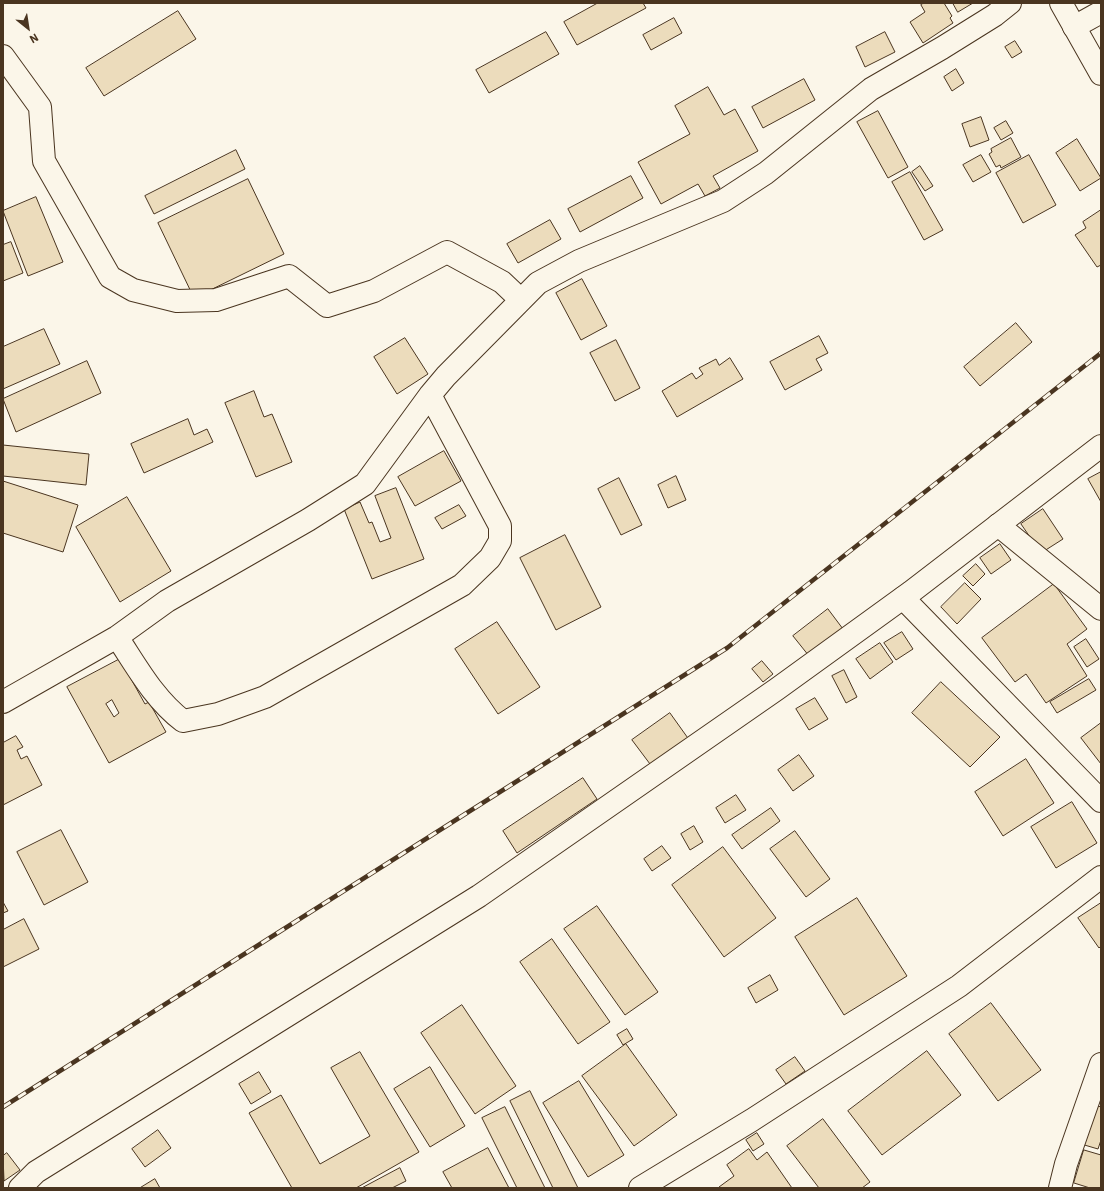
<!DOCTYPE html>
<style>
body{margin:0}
#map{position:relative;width:1104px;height:1191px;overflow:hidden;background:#fbf6e9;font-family:"IBM Plex Sans",sans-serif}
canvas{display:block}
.frame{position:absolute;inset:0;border:4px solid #4a3520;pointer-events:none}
.north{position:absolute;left:8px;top:8px;width:40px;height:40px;-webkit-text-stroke:3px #fbf6e9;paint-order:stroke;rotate:150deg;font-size:11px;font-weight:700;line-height:16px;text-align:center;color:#4a3520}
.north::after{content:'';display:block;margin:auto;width:14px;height:18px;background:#4a3520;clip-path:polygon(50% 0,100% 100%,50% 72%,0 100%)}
</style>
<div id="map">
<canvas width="1104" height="1191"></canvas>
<div class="frame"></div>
<div class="north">N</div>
</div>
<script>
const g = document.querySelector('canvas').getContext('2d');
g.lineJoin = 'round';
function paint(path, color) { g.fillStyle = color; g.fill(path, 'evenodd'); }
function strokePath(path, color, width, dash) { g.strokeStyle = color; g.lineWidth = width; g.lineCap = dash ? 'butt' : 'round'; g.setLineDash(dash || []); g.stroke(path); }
const building = new Path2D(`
 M598,3h45l3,5 -69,37 -13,-23z
 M924,3h20l8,13 -2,2 3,5 -30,20 -13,-21 15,-10 -4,-7z
 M953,3h20l-15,9z
 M178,11l18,28 -92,57 -18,-28z
 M674,18l8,15 -31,17 -8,-15z
 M546,32l13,22 -70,39 -13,-23z
 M885,32l10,20 -30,15 -9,-20z
 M1015,41l7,11 -10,6 -7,-11z
 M956,69l8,14 -12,8 -8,-14z
 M804,79l11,21 -52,28 -11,-21z
 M708,87l16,28 11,-6 23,42 -45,25 7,12 -15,8 -7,-12 -37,20 -23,-42 52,-28 -15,-28z
 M878,111l30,56 -20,11 -31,-56z
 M981,117l8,23 -19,7 -8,-23z
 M1006,121l7,12 -12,7 -7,-12z
 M1011,138l10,19 -20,11 -1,-3 -4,2 -7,-13 3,-2 -1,-3z
 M1077,139l24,39 -21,13 -24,-38z
 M236,150l9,19 -91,45 -9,-18z
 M981,155l10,17 -18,10 -10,-17z
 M1029,155l27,50 -33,18 -27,-50z
 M920,166l13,20 -8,5 -13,-19z
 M910,172l33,58 -19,10 -32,-58z
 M631,176l12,22 -63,34 -12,-23z
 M248,179l36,75 -90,44 -36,-75z
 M36,197l27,65 -35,14 -25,-65z
 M1101,210v55l-4,2 -22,-32 11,-7 -3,-6z
 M550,220l11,19 -43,24 -11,-19z
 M11,242l12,31 -20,8v-36z
 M582,279l25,47 -26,14 -25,-47z
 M1016,323l16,19 -52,44 -16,-19z
 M44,329l16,35 -57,25v-42z
 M819,336l9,17 -12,6 6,11 -37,20 -15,-28z
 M405,338l23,36 -31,20 -23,-37z
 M616,340l24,48 -25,13 -25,-48z
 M730,358l13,21 -66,38 -15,-26 30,-18 4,6 7,-5 -4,-6 17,-9 3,6z
 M87,361l14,32 -85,39 -13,-33z
 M254,391l10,26 8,-3 20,48 -36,15 -31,-74z
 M188,419l6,16 13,-6 6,13 -69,31 -13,-29z
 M3,445l86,9 -3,31 -83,-9z
 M444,451l17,30 -46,25 -17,-29z
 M1101,472v30l-13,-23z
 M676,476l10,24 -18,8 -10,-23z
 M619,478l23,47 -21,10 -23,-46z
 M3,481l75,24 -15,47 -60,-19z
 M396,488l28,71 -52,20 -28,-70 16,-7 9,21 3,-1 8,20 11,-4 -16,-42z
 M127,497l44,74 -51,31 -44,-75z
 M459,505l7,11 -24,13 -7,-11z
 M1043,509l20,30 -22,14 -20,-29z
 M565,535l36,72 -45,23 -36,-72z
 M1000,544l11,16 -20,14 -11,-16z
 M976,564l9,10 -12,12 -10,-10z
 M965,583l16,16 -24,25 -16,-17z
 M1054,584l33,45 -20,15 20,32 -41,27 -20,-29 -11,8 -33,-44z
 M828,609l15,20 -34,27 -16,-20z
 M497,622l43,65 -42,27 -43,-65z
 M902,632l11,17 -17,11 -12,-17z
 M1086,639l13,20 -12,8 -13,-20z
 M880,643l13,19 -23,17 -14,-20z
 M120,659l25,45 4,-2 17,30 -57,31 -42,-76zM112,700l7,13 -5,4 -8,-13z
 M762,661l11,13 -10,8 -11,-13z
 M844,670l13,27 -11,6 -14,-27z
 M1089,679l7,11 -39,23 -7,-11z
 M941,682l59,55 -30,30 -58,-54z
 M815,698l13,21 -19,11 -13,-21z
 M670,713l20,28 -37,27 -21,-28z
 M1101,723v41l-20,-26z
 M16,736l7,11 -6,3 4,9 6,-3 15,29 -39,20v-62z
 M799,755l15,21 -21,15 -15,-21z
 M1026,759l28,44 -51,33 -28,-44z
 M583,778l14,21 -80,54 -14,-22z
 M736,795l10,15 -21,13 -9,-15z
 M1072,802l25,41 -41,25 -25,-41z
 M771,808l9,13 -38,28 -10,-14z
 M694,826l9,16 -13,8 -9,-16z
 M61,830l27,52 -44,23 -27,-53z
 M795,831l35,48 -24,18 -36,-48z
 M662,846l9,12 -19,13 -8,-12z
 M723,847l53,71 -52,39 -52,-72z
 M857,898l50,78 -63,39 -49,-78z
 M3,902l5,9 -5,2z
 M1101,903v43l-2,2 -21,-30z
 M597,906l61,86 -33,23 -61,-86z
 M24,919l15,30 -36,18v-37z
 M552,939l58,83 -32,22 -58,-82z
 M770,975l8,15 -22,13 -8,-15z
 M991,1003l50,67 -43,31 -49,-67z
 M462,1005l54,81 -41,28 -54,-81z
 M627,1029l6,10 -10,6 -6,-10z
 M626,1044l51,71 -43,31 -52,-70z
 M927,1051l34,44 -79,60 -34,-44z
 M360,1052l59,100 -63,36h-64l-43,-75 32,-18 39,69 50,-28 -39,-68z
 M795,1057l10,14 -19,13 -10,-14z
 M430,1067l35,59 -35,21 -36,-58z
 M259,1072l12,20 -20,12 -12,-20z
 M579,1081l45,74 -36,22 -45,-74z
 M530,1091l48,97h-25l-43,-87z
 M1092,1104l9,3v33l-3,9 -17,-5z
 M505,1107l40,81h-28l-35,-70z
 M823,1119l47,63 -8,6h-43l-32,-42z
 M158,1130l13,18 -26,19 -13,-18z
 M757,1133l7,11 -11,7 -7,-11z
 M488,1148l21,40h-57l-9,-16z
 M749,1149l8,11 10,-8 25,36h-72l-1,-1 15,-11 -7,-11z
 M1084,1150l17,5v33h-11l-16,-5z
 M7,1153l13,17 -16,11 -1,-25z
 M400,1168l6,13 -14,7h-30z
 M155,1179l5,9h-20z`);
paint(building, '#ecdcbc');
strokePath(building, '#4a3520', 1);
const street = new Path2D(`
 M1074,27l27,-15
 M3,56l37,51 4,54 66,116 23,13 44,11 39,-1 73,-24 38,30 47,-15 73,-39 55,30 19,18
 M998,525l103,84
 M903,598l198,203
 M117,637c20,30 37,62 66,84l35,-7 47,-17 197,-112 28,-27 10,-17v-15l-70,-131
 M3,702l114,-65 50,-36 141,-81 57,-36 65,-89 16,-19 92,-93 41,-22 144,-60 43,-28 105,-84 71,-41 53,-33 15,-12
 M640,1188l112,-68 207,-134 142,-109
 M1060,1188l6,-24 35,-100`);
const secondary = new Path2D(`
 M1061,3l40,71
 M20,1188l16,-16 443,-276 298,-207 134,-97 190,-146`);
strokePath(street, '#4a3520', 24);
strokePath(secondary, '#4a3520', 24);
strokePath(street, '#fbf6e9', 22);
strokePath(secondary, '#fbf6e9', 22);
const rail = new Path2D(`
 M3,1107l724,-459 374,-295`);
strokePath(rail, '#4a3520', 4.5);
strokePath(rail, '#fbf6e9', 3, [9]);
</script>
